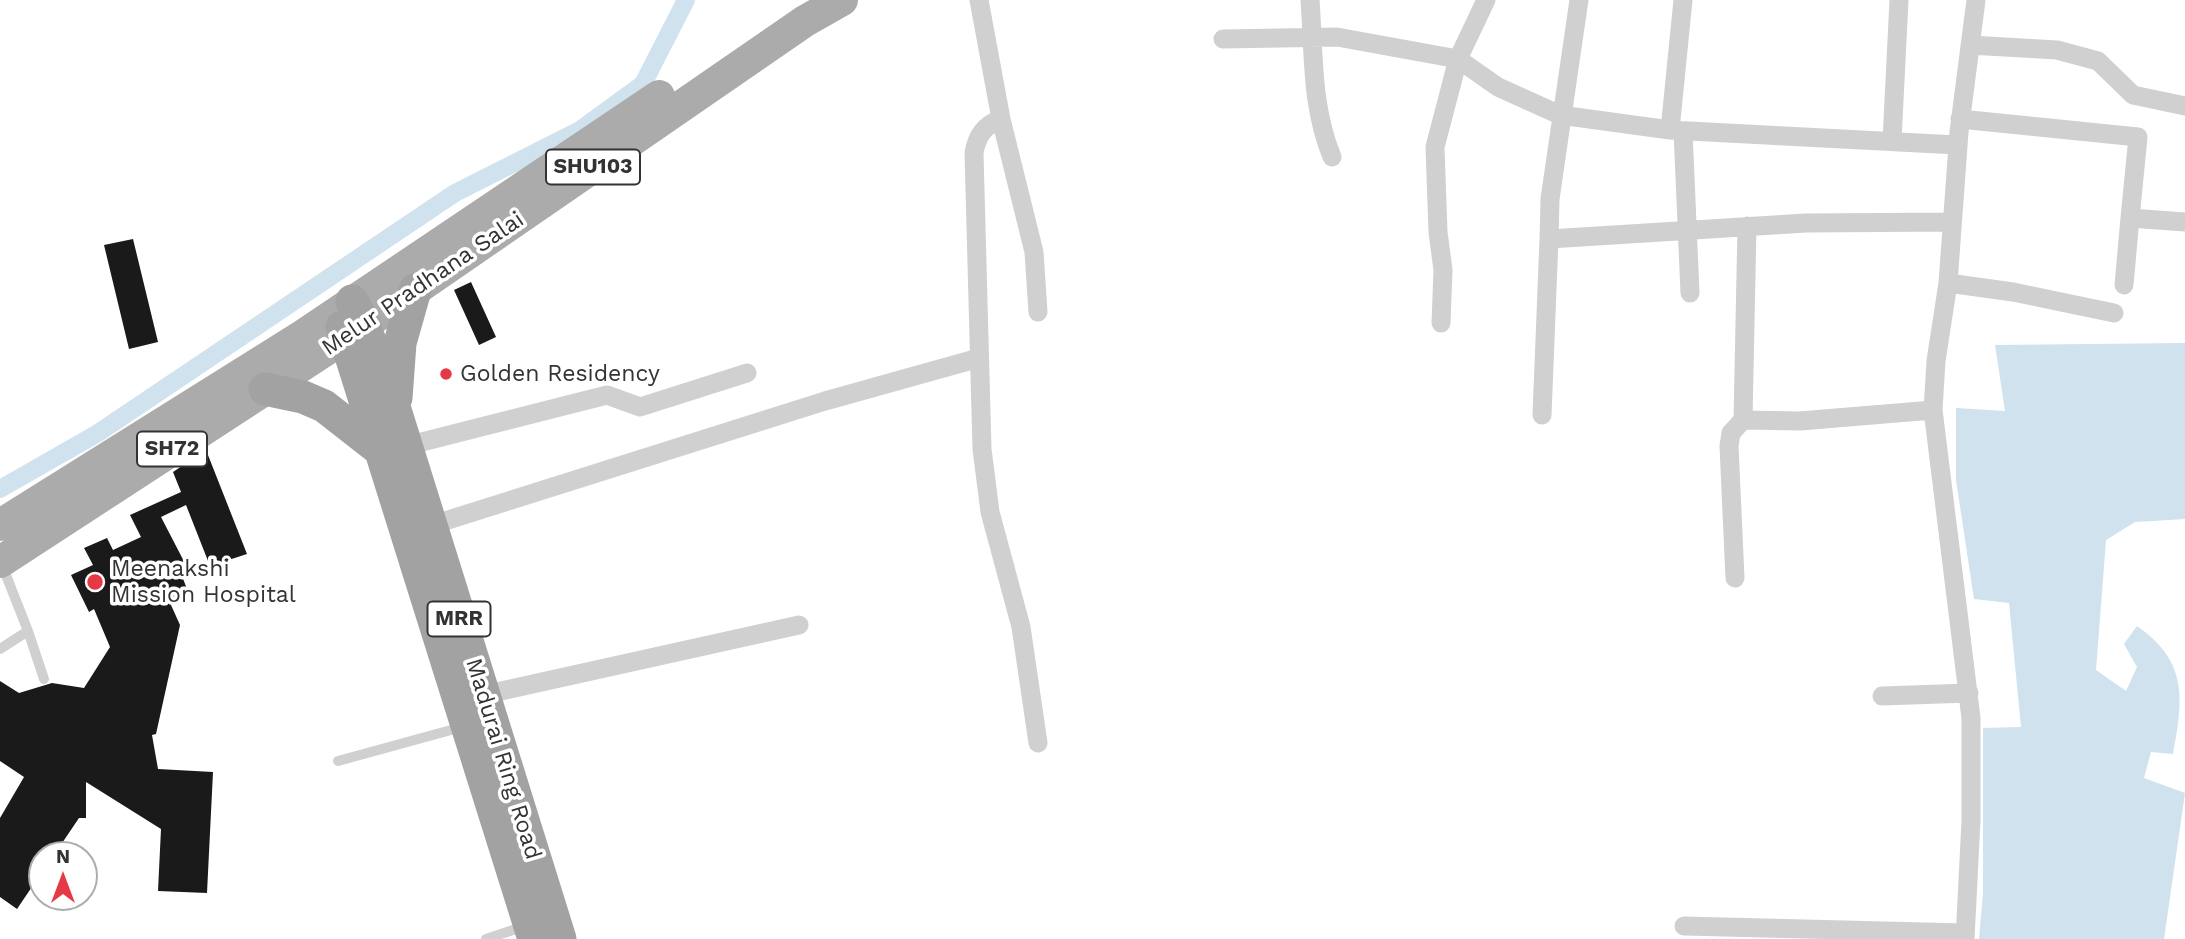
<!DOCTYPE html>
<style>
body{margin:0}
#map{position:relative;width:2185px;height:939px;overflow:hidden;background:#fff;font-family:"Work Sans",sans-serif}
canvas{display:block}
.north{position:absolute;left:28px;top:841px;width:70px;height:70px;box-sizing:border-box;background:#fff;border:2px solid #adadad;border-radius:50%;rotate:0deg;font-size:19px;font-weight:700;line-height:28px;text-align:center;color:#333}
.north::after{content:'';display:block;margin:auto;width:24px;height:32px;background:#e63946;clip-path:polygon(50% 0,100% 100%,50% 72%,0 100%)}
</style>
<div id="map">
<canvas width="2185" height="939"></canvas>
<div class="north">N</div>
</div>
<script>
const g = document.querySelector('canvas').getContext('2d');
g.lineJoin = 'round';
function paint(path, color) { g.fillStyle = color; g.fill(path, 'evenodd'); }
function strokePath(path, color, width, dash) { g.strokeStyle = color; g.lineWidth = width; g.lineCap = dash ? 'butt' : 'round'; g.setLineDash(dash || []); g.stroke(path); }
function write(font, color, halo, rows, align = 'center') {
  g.font = font + ' "Work Sans",sans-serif'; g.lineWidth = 7; g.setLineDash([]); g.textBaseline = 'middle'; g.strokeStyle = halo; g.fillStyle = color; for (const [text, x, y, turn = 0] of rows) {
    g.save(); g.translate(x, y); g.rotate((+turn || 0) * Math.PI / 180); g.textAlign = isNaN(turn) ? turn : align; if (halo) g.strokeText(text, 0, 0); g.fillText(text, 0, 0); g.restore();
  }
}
paint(new Path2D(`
 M2185,343v176l-50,3 -29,18 -10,130 30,21 11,-24 -13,-23 13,-18c48,34 48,67 36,128l-22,-2 -7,26 41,15 -21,146h-185l4,-46v-165l38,-1 -12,-124 -35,-4 -18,-119v-72l49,3 -10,-66z`), '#cfe2ee');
strokePath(new Path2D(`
 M0,489l98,-56 357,-240 125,-63 63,-46 43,-84`), '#cfe2ee', 18);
paint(new Path2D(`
 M133,239l25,103 -29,7 -25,-104z
 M471,282l25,55 -17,8 -25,-55z
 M206,450l41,104 -37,12 -24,-61 -25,12 29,56 -8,3 8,21 -19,8 9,20 -24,109 -4,1 6,34 55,3 -6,121 -49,-2 3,-62 -75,-47v36h-7l-25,37h-12v17l-25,37 -17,-12v-79l24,-41 -24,-16v-80l19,12 33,-10 32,5 26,-41 -16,-38 -5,3 -18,-37 22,-10 -9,-17 23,-10 6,12 28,-13 -11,-22 51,-23 -8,-20z`), '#1a1a1a');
strokePath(new Path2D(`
 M28,631l16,48
 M0,649l28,-18 -26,-66
 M338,761l124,-34
 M486,939l39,-13`), '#d0d0d0', 10);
strokePath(new Path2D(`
 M979,0l22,119c-16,6 -24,16 -27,34l8,296 8,63 31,115 17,116
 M1310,0c4,54 1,106 22,157
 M1223,39l114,-2 121,22 28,-59
 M1970,45l87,5 41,11 35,34 52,11
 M1001,119l33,133 4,60
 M1960,119l178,18 -8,81 55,4
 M1670,130l13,-130
 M1683,131l7,162
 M1892,141l7,-141
 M1549,239l1,-40 29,-199
 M1948,283l65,9 101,21
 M2124,285l6,-67
 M1441,323l2,-53 -5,-38 -3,-85 23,-88 40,28 62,28 110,15 287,15
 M1542,415l7,-176 257,-16 146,-1
 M1743,420l4,-194
 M406,446l201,-51 33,12 107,-34
 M429,526l396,-125 154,-43
 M1735,578l-6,-132 2,-13 12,-13 57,1 133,-11
 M483,695l316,-70
 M1882,696l87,-3
 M1684,926l281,7
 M1965,939l6,-118v-103l-38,-308 3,-49 12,-78 11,-151 17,-132`), '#d0d0d0', 19);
strokePath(new Path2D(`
 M0,525l302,-189 357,-240
 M0,562l364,-237 441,-304 37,-21`), '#ababab', 32);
strokePath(new Path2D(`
 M352,301l12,24 31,85 165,529
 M342,327l192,612
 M265,389l38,8 21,9 55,43
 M396,398l4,-55 15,-53`), '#a2a2a2', 33);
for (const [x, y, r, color] of [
 [446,374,7,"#e63946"],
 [95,582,9,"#e63946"]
]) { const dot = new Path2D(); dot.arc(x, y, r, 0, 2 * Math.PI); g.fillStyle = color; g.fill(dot); strokePath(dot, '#fff', 2.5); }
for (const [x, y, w] of [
 [593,167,94],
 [172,449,70],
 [459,619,63]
]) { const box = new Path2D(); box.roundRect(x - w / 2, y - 17.5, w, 35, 5); g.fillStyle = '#fff'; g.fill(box); strokePath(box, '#333', 2); }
write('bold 21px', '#333', null, [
 ["SHU103",593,167],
 ["SH72",172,449],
 ["MRR",459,619]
]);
write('23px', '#333', '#fff', [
 ["Melur Pradhana Salai",423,284,-34],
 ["Madurai Ring Road",503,759,73]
]);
write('23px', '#333', '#fff', [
 ["Golden Residency",460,374],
 ["Meenakshi",111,569],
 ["Mission Hospital",111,595]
], 'left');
</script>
